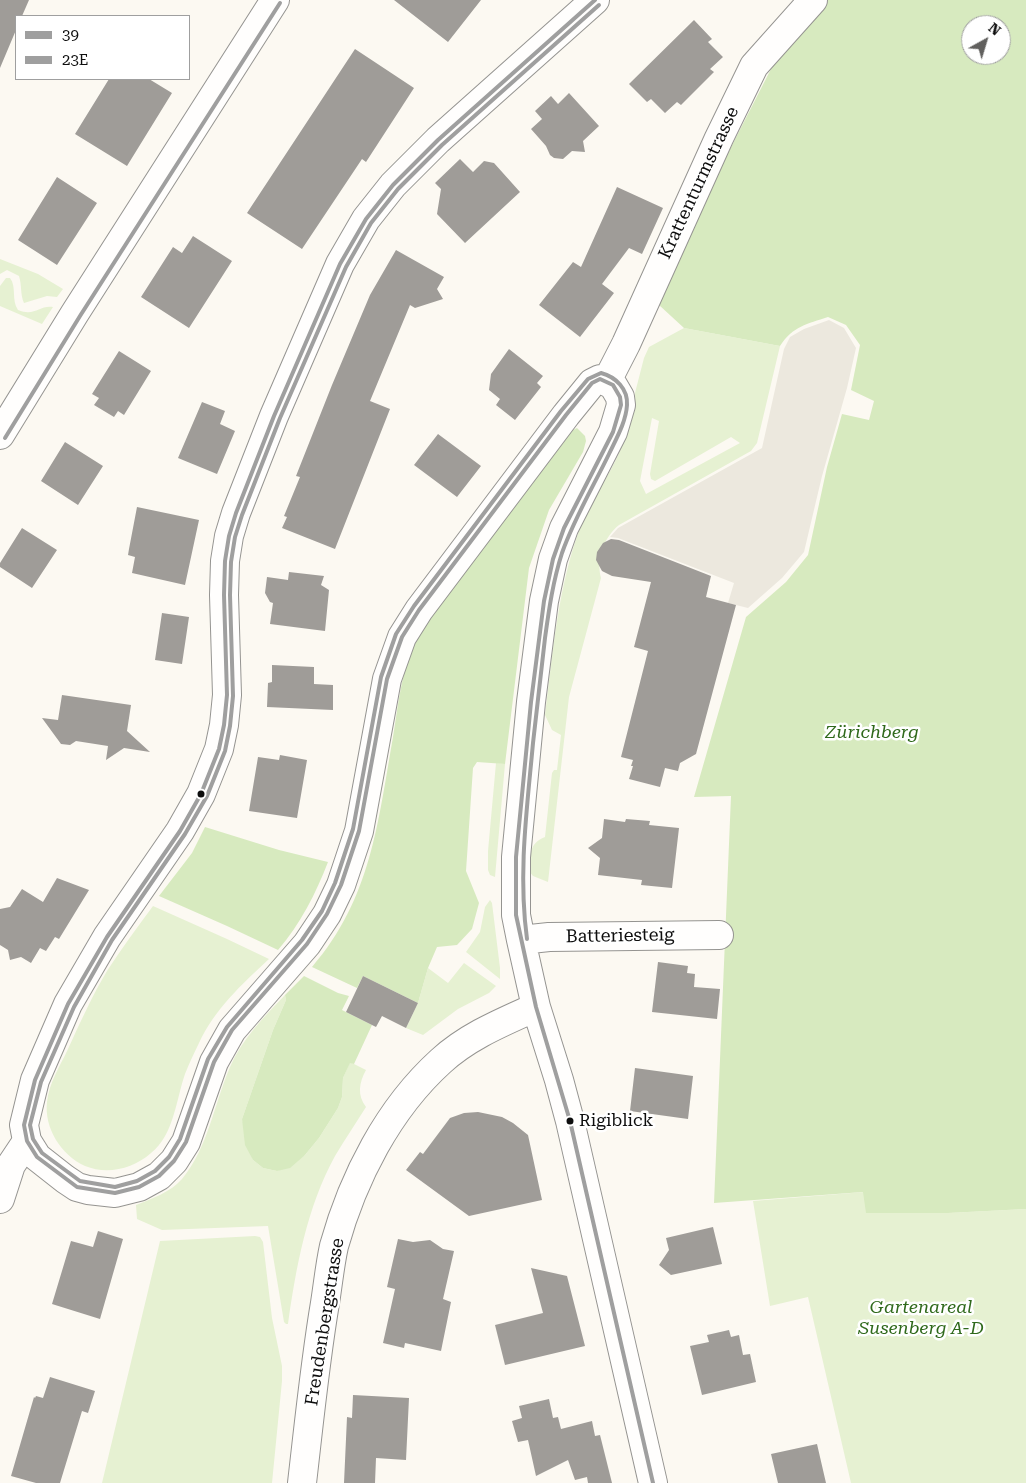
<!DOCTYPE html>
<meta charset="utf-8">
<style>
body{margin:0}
#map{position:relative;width:1026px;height:1483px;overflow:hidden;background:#fcf9f2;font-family:"Roboto Serif",serif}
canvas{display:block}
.legend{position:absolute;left:15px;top:15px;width:175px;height:65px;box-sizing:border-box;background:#fff;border:1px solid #9f9f9f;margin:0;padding:6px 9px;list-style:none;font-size:15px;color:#0e0e0e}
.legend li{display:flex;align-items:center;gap:10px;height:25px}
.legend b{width:25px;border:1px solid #9f9f9f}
.north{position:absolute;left:961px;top:15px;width:50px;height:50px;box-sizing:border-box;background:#fff;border:1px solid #9f9f9f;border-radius:50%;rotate:39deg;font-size:14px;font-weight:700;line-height:20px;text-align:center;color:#0e0e0e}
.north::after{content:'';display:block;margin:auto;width:18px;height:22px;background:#61605e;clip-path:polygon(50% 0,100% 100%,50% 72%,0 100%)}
</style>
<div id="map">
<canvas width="1026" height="1483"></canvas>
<ul class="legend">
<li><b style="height:6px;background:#9f9f9f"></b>39</li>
<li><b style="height:6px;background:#9f9f9f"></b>23E</li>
</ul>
<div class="north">N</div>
</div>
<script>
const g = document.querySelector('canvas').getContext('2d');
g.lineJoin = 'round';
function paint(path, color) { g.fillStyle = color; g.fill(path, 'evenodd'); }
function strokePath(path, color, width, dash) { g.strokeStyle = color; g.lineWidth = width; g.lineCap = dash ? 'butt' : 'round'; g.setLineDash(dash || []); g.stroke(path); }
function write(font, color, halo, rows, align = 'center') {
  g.font = font + ' "Roboto Serif",serif'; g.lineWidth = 5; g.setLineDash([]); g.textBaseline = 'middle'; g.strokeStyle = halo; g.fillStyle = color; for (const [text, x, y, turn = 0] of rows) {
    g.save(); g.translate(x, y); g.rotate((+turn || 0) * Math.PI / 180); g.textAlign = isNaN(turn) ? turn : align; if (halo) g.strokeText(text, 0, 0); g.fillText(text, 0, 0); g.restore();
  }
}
paint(new Path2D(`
 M0,259l38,15 25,15 -6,8 -10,-1 -23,7c-4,-9 -2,-18 -5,-27l-12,-6 -7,4z
 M6,278h4c7,9 1,22 8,32 17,7 21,-5 35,-3l-11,17 -42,-18v-20z
 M684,328l96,18 -23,97 -6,8 -132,74c-15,12 -23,34 -18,53l-32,119 -21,185 -15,-6 -4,-5c2,-16 -1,-27 16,-34l7,-64 2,-3h3l4,-35 -9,-5 -7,-15c8,-64 13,-129 36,-190 10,-26 28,-48 39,-74l24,-93 5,-11zM652,418l7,3 -9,53 1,5 4,2 76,-44 9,6 -94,51 -6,-13z
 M496,763l9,1 -10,113 -5,-2 -2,-5v-19z
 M490,900l2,3 8,65v11l-34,-27 14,-20 5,-25z
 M153,906l74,33 42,20c-27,25 -55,51 -70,84 -5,10 -10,21 -14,31 -9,26 -11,61 -34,79 -18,16 -44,22 -66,13 -24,-11 -41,-38 -38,-64 2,-19 13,-36 21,-53 12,-26 24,-53 39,-78 14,-22 30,-43 46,-65z
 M464,963l32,23 -7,7 -31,16 -35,26 -17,-7 12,-25 10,-35 20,15z
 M285,995l1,5 -13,30 -31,89 11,41 10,8 14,3 28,-16 14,-17 19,-30 4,-11 1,-19 7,-16 16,8c-7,13 -9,25 0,37 -10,16 -21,32 -31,49 -28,51 -39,111 -47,168h-2l-2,-2 -16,-96 -106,4 -25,-11 -1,-14c15,-6 35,-13 46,-26 26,-31 32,-75 48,-112 12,-28 34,-50 55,-72z
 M864,1192l3,21h81l78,-4v274h-175l-43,-186 -38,9 -17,-105z
 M255,1236l5,1 3,5 9,76 10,48v15l-10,102h-170l58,-242z`), '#e6f1d2');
paint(new Path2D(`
 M826,0h200v1209l-78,4h-82l-3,-21 -149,11 17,-407 -37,1 52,-180 40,-35 22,-27 19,-88 15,-53 27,6 5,-19 -23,-11 9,-45 -14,-20 -18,-8c-21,7 -35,9 -48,29l-96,-18 -25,-23 65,-144 49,-96 18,-25zM971,25h30v30h-30z
 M577,428l8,8 1,5 -3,11 -34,58 -20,58 -24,196 -28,-2 -4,6 -7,103 13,32 -7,26 -15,16 -20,2 -9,21 -10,35 -55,-27 -6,12 -45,-21c59,-68 66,-145 81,-230 5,-30 8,-64 21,-92 4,-10 11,-18 16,-27l143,-188z
 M205,827l74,23 49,12c-12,31 -28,63 -50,88l-51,-24 -68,-30 33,-43z
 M304,976l34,17 11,3 -7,14 30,15 -18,39 -4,-1 -7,15 -1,19 -4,11 -19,30 -14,17 -15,13 -13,3 -14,-3 -10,-8 -8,-15 -3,-26 31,-89 13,-30 -1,-5z`), '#d7eabf');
paint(new Path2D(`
 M829,320l15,8 12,20 -9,40 -25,88 -18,76 -22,26 -34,30 -20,-5 6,-20 -116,-45 -8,-1 8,-9 144,-80 22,-99 6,-12 14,-8z`), '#ece8de');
paint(new Path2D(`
 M0,0h29l-7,16h-6v14l-16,38z
 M394,0h87l-33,42z
 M694,20l18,19 -4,3 15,15 -13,12 4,3 -33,33 -4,-3 -12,11 -14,-14 -4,3 -18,-18z
 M355,49l59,39 -48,74 -4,-3 -60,90 -55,-36z
 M109,79h40l23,14 -45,73 -52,-32z
 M569,93l30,33 -16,15 2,11 -13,-1 -9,8 -9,-1 -4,-3 -4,-9 -15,-17 11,-10 -7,-8 16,-15 7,8z
 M460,159l13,13 11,-11 10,2 26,29 -55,51 -28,-29 4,-25 -6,-6z
 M57,177l40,26 -40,62 -39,-25z
 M617,187l46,21 -21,46 -13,-6 -27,36 12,9 -34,44 -41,-32 34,-43 8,5z
 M193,236l39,25 -43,67 -48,-31 32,-50 9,6z
 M396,250l48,27 -7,12 6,10 -28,9 -5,-3 -40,96 20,8 -55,140 -53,-21 5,-11 -3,-1 16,-39 -4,-1 36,-91 38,-90z
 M509,349l34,27 -6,7 4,4 -26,33 -19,-15 4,-6 -11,-9 2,-16z
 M119,351l32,20 -27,44 -6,-4 -4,6 -20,-12 5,-7 -7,-4z
 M202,402l23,9 -5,13 15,7 -18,43 -39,-16z
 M438,434l43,32 -24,31 -43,-32z
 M65,442l38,24 -25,39 -37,-24z
 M137,507l62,13 -14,65 -53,-12 3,-16 -7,-2 1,-6z
 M22,528l35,22 -25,38 -32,-21v-4z
 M611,539l8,1 92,36 -5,21 30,8 -40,149 -16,9 -2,8 -13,-3 -5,19 -31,-8 4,-13h-2l2,-6 -12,-3 27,-106 -14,-4 17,-65 -39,-6 -10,-5 -6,-11 1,-8 6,-9z
 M289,572l35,4 -3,9 8,5 -4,41 -55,-7 3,-21 -3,-1 -5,-9 2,-16 21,3z
 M162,613l27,4 -7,47 -27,-4z
 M272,665l42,2v17l19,1v25l-66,-3 1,-24 4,-1z
 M62,695l69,10 -4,26 23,21 -26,-4 -18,12 2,-14 -32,-5 -6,4 -9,-1 -19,-26 16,2z
 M280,755l27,5 -10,58 -48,-7 9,-54 21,3z
 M604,819l21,3 1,-3 24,2 -1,4 30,3 -7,60 -31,-3 1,-5 -44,-5 2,-17 -12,-10 14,-10z
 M57,878l32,12 -30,49 -4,-2 -9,14 -6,-3 -9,15 -10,-6 -11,3 -2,-10 -8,-5v-36l10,-2 12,-18 21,13z
 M658,962l30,4 -1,7 8,1 -1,13 26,2 -3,30 -65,-7z
 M363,976l55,27 -12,25 -24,-12 -6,11 -30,-15z
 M635,1068l58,8 -5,43 -58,-8z
 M478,1112l24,5 11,6 15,12 14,65 -73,16 -63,-46 14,-18 3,2 27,-36 14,-5z
 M713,1227l9,37 -51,11 -12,-10 10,-15 -3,-12z
 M98,1231l25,8 -23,80 -48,-15 19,-63 22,6z
 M398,1239l15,3 17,-2 13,9 11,2 -11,48 8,3 -10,49 -36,-8 -1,5 -21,-5 12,-54 -8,-2z
 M531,1268l36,8 18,70 -80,19 -10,-40 48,-12z
 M729,1330l2,7 8,-2 4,20 7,-1 6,28 -54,13 -12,-49 19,-4 -2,-7z
 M50,1377l45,14 -7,22 -6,-2 -22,72h-24l-25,-7 23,-79 1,1 1,-2 7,2z
 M353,1395l56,3 -3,62 -30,-2 -1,25h-31l3,-66 5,1z
 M549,1399l4,19 5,-1 3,12 31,-8 3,15 5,-1 12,48h-24l-1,-6 -12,3 -7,-20 -32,16 -8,-36 -10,2 -6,-21 10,-3 -3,-12z
 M817,1444l9,39h-48l-7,-29z`), '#9f9c98');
const minor = new Path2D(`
 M595,0l-157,140 -45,45 -27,34 -26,45 -66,152 -38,97 -7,23 -4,25 -1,34 3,100 -3,30 -5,24 -18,45 -21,37 -73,106 -39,67 -33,76 -11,45 3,16 10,16 28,22 12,8 11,3 27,3 24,-6 20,-11 15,-15 12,-19 28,-80 18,-32 75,-86 20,-30 14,-29 18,-54 28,-152 15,-42 17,-27 147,-195 26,-32 8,-4 13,6 7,12 1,8 -8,27 -49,96 -11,31 -9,42 -13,101 -15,155v58l5,25 15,67 23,73 11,41 83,362
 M607,381l19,-37 93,-206 35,-72 59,-66
 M0,435l75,-122 200,-313
 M521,940l28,-3 170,-2
 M0,1199l11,-34 16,-24
 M302,1483c7,-60 13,-121 23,-180 3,-19 5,-39 9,-57 19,-68 54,-137 107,-185 27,-25 62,-39 95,-54`);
strokePath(minor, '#959491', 30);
strokePath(minor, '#fffefd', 28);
strokePath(new Path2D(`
 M595,0l-157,140 -45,45 -27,34 -26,45 -66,152 -38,97 -7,23 -4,25 -1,34 3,100 -3,30 -5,24 -18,45 -21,37 -73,106 -39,67 -33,76 -11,45 3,16 10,16 40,30 38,6 24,-6 20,-11 15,-15 12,-19 28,-80 18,-32 75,-86 20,-30 14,-29 18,-54 28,-152 15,-42 17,-27 147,-195 26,-32 8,-4 13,6 7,12 1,8 -8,27 -49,96 -11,31 -9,42 -13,101 -15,155v58l20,92 34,114 83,362`), '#9f9f9f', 4);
strokePath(new Path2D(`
 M5,438l75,-122 200,-313
 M527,939c-9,-66 0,-130 6,-196 4,-35 8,-70 12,-105 4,-29 8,-57 17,-85 12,-34 31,-66 47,-99 7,-15 17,-32 18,-49 1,-16 -11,-28 -26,-32l-13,6 -27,32 -147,195 -18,28 -15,43 -28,152 -18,54 -13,28 -20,29 -75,87 -19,32 -28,80 -11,18 -14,14 -18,10 -22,6 -35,-6 -38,-28 -9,-14 -3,-14 11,-43 33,-75 38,-67 73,-106 22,-38 18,-45 5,-25 3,-30 -3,-101 1,-33 4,-25 7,-22 38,-97 66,-151 25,-44 27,-34 44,-44 157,-140`), '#9f9f9f', 4);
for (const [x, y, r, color] of [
 [201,794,4.5,"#0e0e0e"],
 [570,1121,4.5,"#0e0e0e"]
]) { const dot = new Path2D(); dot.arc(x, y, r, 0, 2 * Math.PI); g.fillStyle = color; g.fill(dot); strokePath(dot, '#fff', 2); }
write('17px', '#0e0e0e', '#fff', [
 ["Rigiblick",579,1121]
], 'left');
write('18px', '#0e0e0e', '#fff', [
 ["Krattenturmstrasse",699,183,-65],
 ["Batteriesteig",620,936,-1],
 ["Freudenbergstrasse",325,1322,-81]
]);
write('italic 18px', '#2f691b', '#fff', [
 ["Zürichberg",872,733],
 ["Gartenareal",921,1308],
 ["Susenberg A-D",921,1329]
]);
</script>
